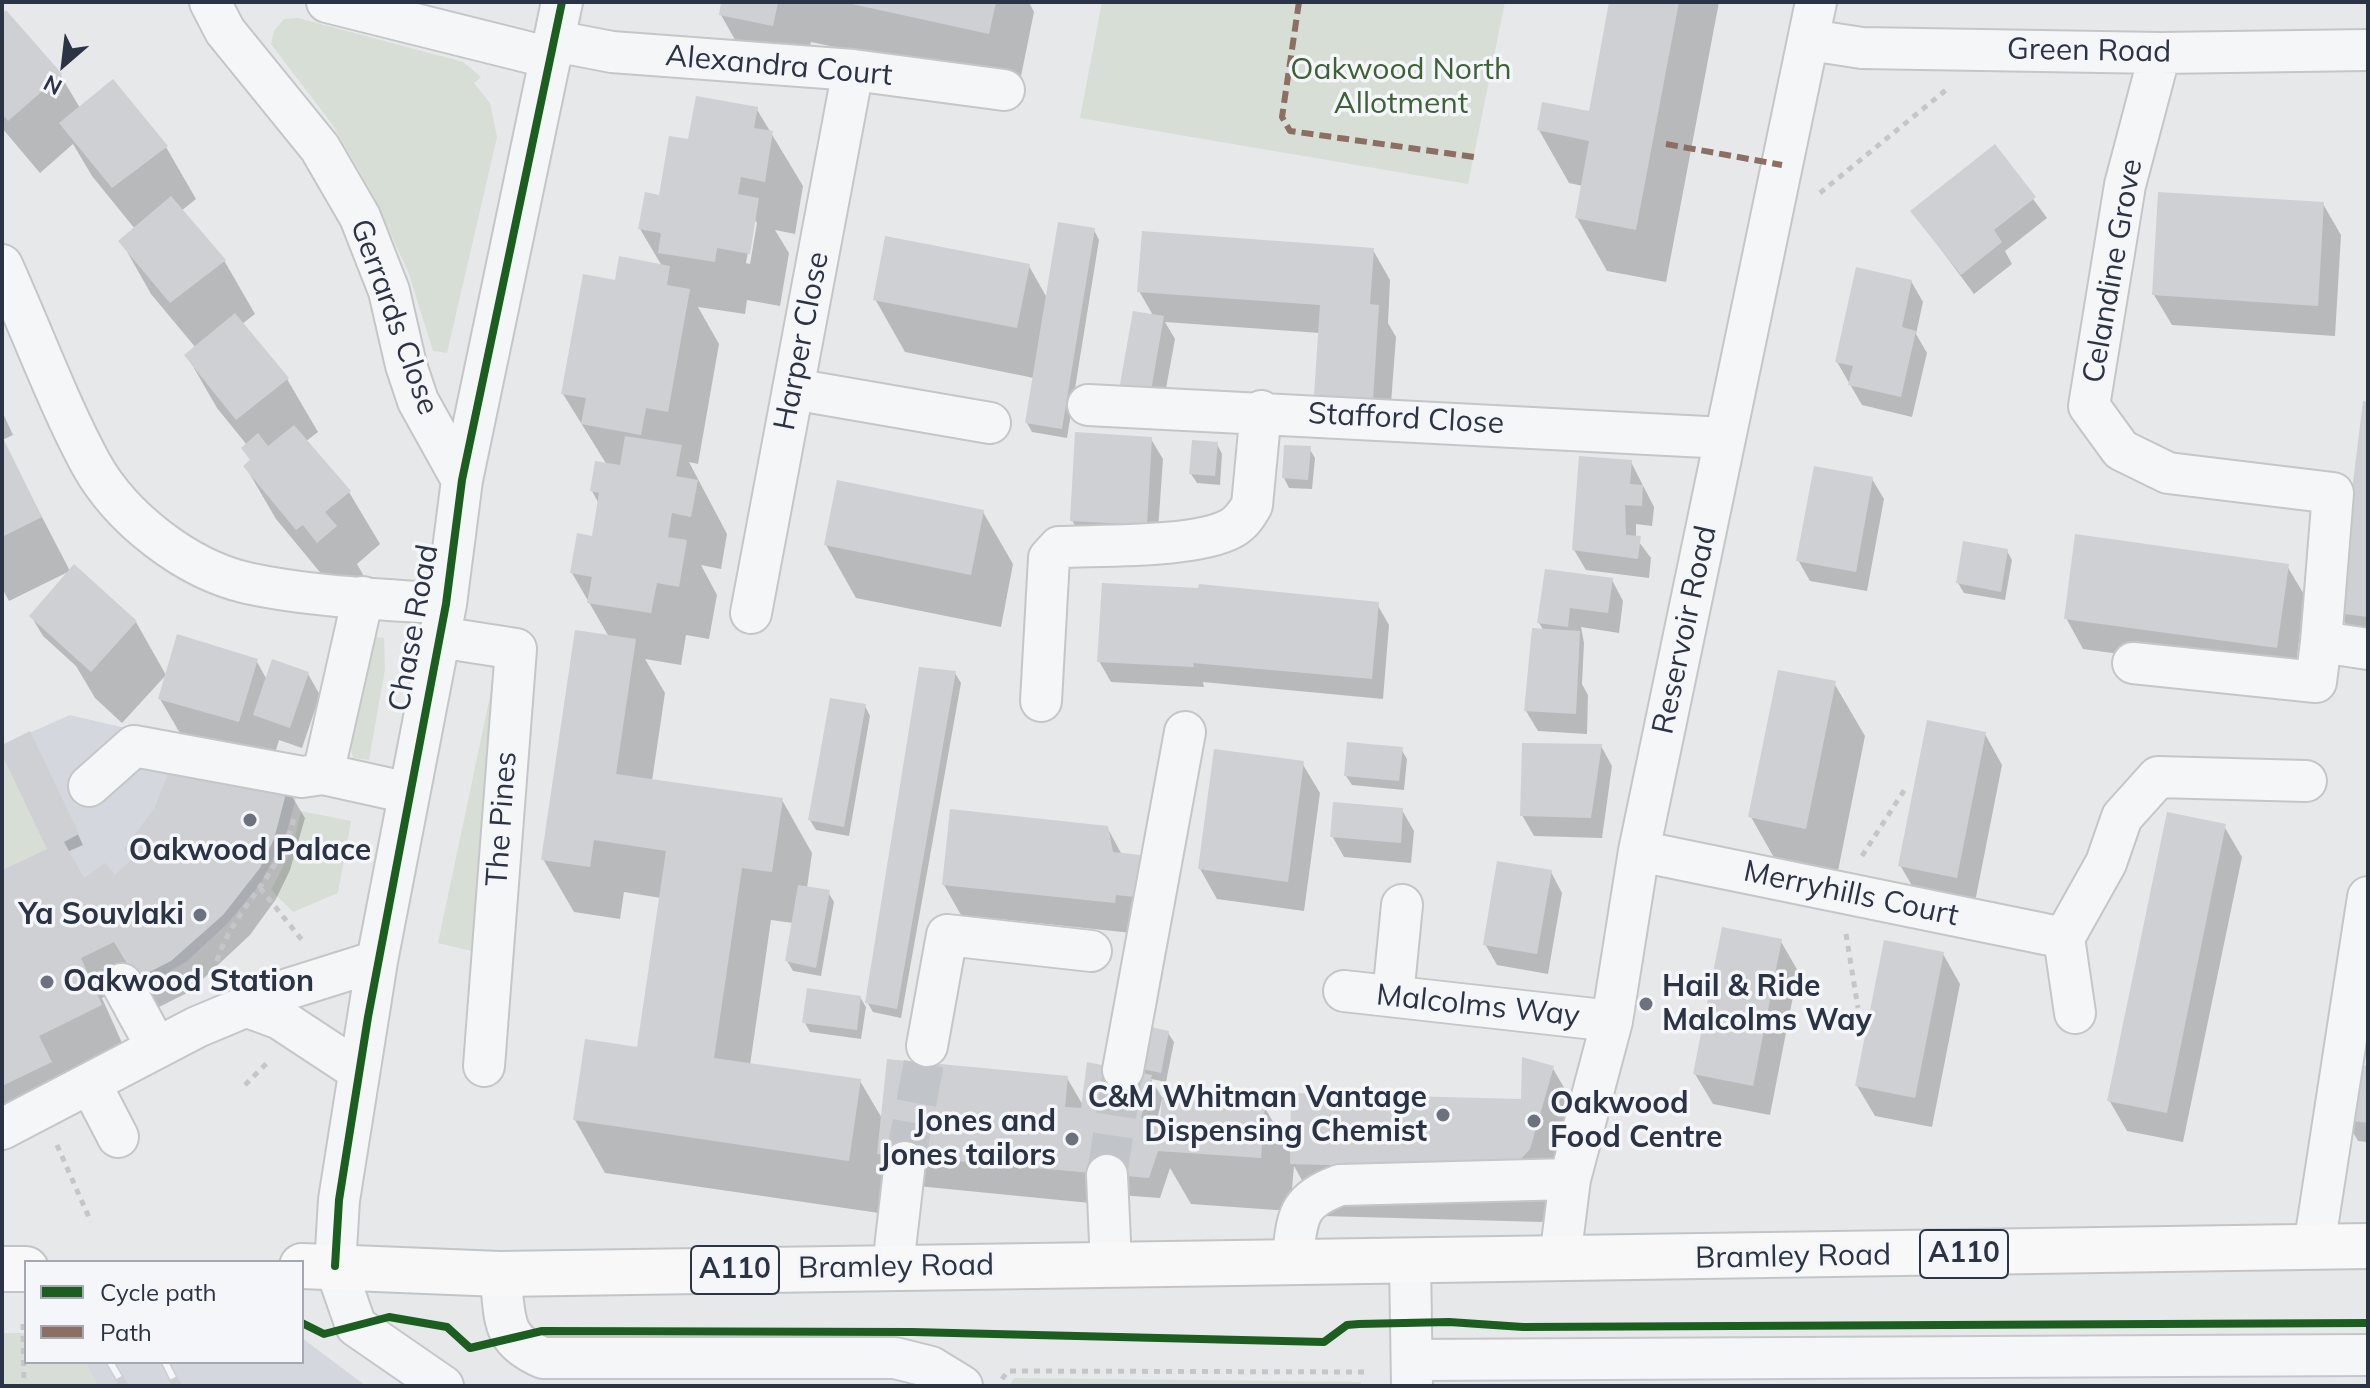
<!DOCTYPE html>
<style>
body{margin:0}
#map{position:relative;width:2370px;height:1388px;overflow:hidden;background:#e6e8ea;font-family:Mulish,sans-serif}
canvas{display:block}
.frame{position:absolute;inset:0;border:4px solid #2b3445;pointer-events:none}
.legend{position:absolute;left:24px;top:1260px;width:280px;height:104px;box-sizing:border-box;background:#f4f6f9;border:2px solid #a4a8b1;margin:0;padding:10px 14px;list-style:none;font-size:24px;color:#2b3445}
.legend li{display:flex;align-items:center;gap:16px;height:40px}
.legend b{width:40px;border:2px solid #a4a8b1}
.north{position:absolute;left:24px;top:24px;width:80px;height:80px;-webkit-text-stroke:6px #f4f6f9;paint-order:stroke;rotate:208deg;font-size:22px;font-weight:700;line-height:32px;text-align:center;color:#2b3445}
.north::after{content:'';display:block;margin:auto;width:28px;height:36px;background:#2b3445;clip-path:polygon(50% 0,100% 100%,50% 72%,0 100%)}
</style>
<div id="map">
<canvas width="2370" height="1388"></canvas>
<div class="frame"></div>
<ul class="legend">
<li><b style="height:10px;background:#1b5e20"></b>Cycle path</li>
<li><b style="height:10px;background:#8d6e63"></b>Path</li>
</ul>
<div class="north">N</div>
</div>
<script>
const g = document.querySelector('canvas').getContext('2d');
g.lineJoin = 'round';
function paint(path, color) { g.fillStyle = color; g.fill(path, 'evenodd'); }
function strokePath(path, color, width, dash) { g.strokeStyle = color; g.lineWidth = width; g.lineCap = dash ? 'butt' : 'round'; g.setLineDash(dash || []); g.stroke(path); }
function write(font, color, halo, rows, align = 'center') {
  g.font = font + ' Mulish,sans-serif'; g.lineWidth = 7; g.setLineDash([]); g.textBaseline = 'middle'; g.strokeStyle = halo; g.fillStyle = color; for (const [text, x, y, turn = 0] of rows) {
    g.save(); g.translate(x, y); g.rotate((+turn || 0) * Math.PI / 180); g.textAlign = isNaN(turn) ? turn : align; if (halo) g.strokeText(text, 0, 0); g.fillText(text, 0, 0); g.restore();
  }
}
paint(new Path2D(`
 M70,715l225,53 3,23 -11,40 -26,52 -34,41 -41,38 -47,27 -75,-147 -17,7 -45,-94v-10z
 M302,1338l64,48h-268l-13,-24h217z`), '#d4d7dd');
paint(new Path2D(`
 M1102,2h403l-37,182 -388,-66z
 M298,18l165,44 18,15 -7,6 16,20 7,34 -50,216 -14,-2 -24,-77 -36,-79 -41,-71 -61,-80 3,-13 10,-12z
 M374,637l10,1 1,31 -16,91 -16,-2 -5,-22z
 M492,687l9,31 -25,234 -38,-9z
 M2,755l45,94 -45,21z
 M301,811l50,10 -13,72 -45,19 -22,-22 21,-41z
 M2,1333h24v29h59l13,24h-96z
 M1014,1378l347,4v4h-352z`), '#d6ded6');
paint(new Path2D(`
 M723,2h306l5,10 -15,74 -208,-44 -8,36 -52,-10 -30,-53z
 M1611,2h108l-53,280 -59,-11 -30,-53 6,-32 -14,-3 -30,-53 51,-17z
 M6,13l55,63 19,32 86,39 30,52 -15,12 44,51 30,52 -13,10 45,55 31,53 -13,10 44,50 31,52 -23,20 9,16 -38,2 -52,-63 -31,-53 7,-5 -5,-16 -30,-37 -30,-52 9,-8 -45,-54 -30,-53 14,-12 -43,-53 -19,-32 -33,29 -38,-45v-112z
 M756,108l47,78 -8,48 -20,-4 14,23 -9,53 -33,-6 -2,14 -47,-7 21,37 -21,120 -9,-2 38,72 -6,35 -20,-4 16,30 -8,44 -23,-4 -5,30 -36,-6 20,34 -13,88 130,19 30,53 -5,35 21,4 6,10 -13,74 -28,-5 -6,-10 6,-38 -22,-3 -21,145 110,16 23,39 184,-42 17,29 51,-33 33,-41 6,9 -8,40 -15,-3 12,20 101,7 28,49 231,-54 29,-34 31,53 -23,82 -18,20 -220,-6 -28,-50 -4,45 -99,-7 -21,-36 -10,30 -69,-5 -1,10 -193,-19 -11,-19 -7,48 -274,-40 -30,-53 64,-71 22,-151 -37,-6 -4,27 -46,-7 -31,-53 66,-222 -37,-64 21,-35 6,-34 -7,-13 15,-26 -44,-71 53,-112 46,-16 -22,-37 50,-88zM754,219l3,4 -7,41 -4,-1zM1162,1099l2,1 -2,29 -6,-5z
 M1995,147l52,71 -42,33 7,13 -38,30 -61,-82z
 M2323,204l18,31 -6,101 -163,-11 -18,-30z
 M1094,230l5,10 -32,198 -35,-6 -5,-9 7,-45 -129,-26 -30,-53 154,-33 18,32z
 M1373,250l17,30 -2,43 8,14 -7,93 -55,-5 -18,-30 4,-62 -155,-11 10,17 -14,77 -28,-6 21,-93 -15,-26z
 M1911,281l12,21 -7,32 11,19 -15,64 -50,-12 -25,-43z
 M2368,404v241l-11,-2 -18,-30z
 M2,411l11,24 -11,5 68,131 -61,30 -7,-13z
 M1151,439l12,20 -6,86 -74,-4 -11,-21z
 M1217,444l5,10 -2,31 -23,-2 -6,-9z
 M1309,448l6,10 -3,31 -23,-1 -5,-10z
 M1631,462l23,45 -2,19 -16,-2v14l15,20 -2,20 -63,-8 -12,-20z
 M1872,479l12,20 -17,92 -57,-10 -12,-21z
 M983,512l30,52 -12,63 -145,-29 -30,-53z
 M2007,551l5,9 -7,40 -41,-7 -6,-10z
 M2287,566l18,30 -11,82 -211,-29 -17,-31z
 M1612,580l11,21 -4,32 -38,-6 3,16 -2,41 6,11 -1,39 -49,-3 -12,-20 18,-80 -5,-8z
 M1377,604l12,21 -6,74 -180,-17 1,5 -93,-5 -12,-21z
 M31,616l105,6 30,53 -44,48 -27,-25 -19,-32 -33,-30z
 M256,660l11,20 41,-6 12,21 -18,53 -23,-8 -10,34 -78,-22 -31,-53z
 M955,673l6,10 -60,335 -28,-6 -6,-10z
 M1834,683l31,53 -29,145 -55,-11 -30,-53z
 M865,706l5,10 -21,120 -33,-6 -6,-10z
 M1985,734l17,31 -28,142 -56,-11 -18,-31z
 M35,744l48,101 -16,7 17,28 31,-2 172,-90 18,30 -15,52 -14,29 -26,36 -61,57 -34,17 -20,-27 -33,16 21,47 -63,30 13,27 -71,33v-263l47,-22 -47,-103z
 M1601,746l11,20 -10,72 -68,-2 -12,-21z
 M1401,749l6,10 -3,31 -52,-5 -6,-9z
 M1302,763l18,30 -16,118 -87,-12 -17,-30z
 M1402,810l12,21 -3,32 -67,-6 -12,-21z
 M2224,826l18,31 -59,285 -56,-11 -18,-31z
 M1107,827l15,28 17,1 17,31 -24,46 -171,-18 -17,-30z
 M1551,872l11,21 -14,81 -51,-9 -12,-21z
 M1780,940l18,31 -28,144 -57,-11 -18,-30z
 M1943,954l17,30 -28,143 -57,-11 -18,-30z
 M860,997l6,10 -5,32 -51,-7 -5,-9z
 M2368,1068v74l-10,-1 -12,-21z`), '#0003');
paint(new Path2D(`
 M721,2h57l-5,24 -54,-11z
 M843,2h153l-7,32z
 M1609,2h70l-43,228 -61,-12 14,-77 -52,-11 5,-28 47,9z
 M6,10l56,64 -54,47 -6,-7v-100z
 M113,79l55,67 -56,42 -53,-65z
 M696,96l62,11 -4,21 19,3 -8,51 -24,-5 -3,17 21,4 -9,56 -33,-6 -2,14 -57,-9 3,-20 -23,-4 7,-37 14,3 10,-59 19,3z
 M1995,144l41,53 -42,33 8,12 -41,33 -51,-64z
 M2158,192l166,10 -6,104 -166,-11z
 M171,196l55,64 -56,43 -52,-62z
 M1058,222l37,6 -33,201 -37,-6z
 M1142,231l232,17 -4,56 9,1 -6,95 -59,-5 6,-90 -183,-13z
 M885,236l145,28 -13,64 -144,-28z
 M619,256l51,10 -3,19 23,4 -22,123 -22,-4 -5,27 -60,-11 5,-26 -25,-4 22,-120 32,6z
 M1856,267l56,13 -10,47 14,4 -15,66 -53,-12 5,-19 -18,-4z
 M1133,311l31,5 -14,80 -31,-6z
 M235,313l54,65 -53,42 -52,-65z
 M2363,401l5,1v215l-31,-4z
 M294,425l57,66 -26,21 12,14 -20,17 -14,-18 -7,5 -53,-64 7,-6 -9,-12 17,-15 10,13z
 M1075,432l77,5 -5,88 -77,-4z
 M625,436l57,9 -6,31 22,4 -7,37 -19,-4 -4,24 19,3 -8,47 -22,-4 -6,30 -64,-10 5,-26 -22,-4 7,-40 15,3 7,-43 -9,-2 5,-30 25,4z
 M4,440l38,77 -40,20v-96z
 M1192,440l26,2 -3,34 -26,-2z
 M1284,445l27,1 -3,34 -26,-2z
 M1579,456l53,4 -2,24 13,1 -1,21 -17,-1 1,30 15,1 -3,23 -66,-9z
 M1814,466l59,11 -17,95 -60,-11z
 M837,480l147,30 -13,65 -147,-30z
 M2075,534l214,30 -12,84 -213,-29z
 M1963,541l45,8 -7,43 -45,-9z
 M74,564l63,57 -46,51 -62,-56z
 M1545,569l68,9 -5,35 -38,-5 -2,19 -31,-4z
 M1102,583l96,5 1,-4 180,18 -7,77 -179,-16 1,4 -97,-5z
 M1532,628l48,3 -4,83 -52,-3z
 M575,630l61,9 -20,135 167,24 -11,74 -30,-4 -28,190 147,21 -12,82 -276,-41 12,-81 52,8 29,-196 -72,-11 -4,27 -49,-7z
 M177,634l81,25 -19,63 -81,-23z
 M272,659l37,13 -19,56 -37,-13z
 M919,667l37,4 -59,338 -32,-6z
 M1778,670l58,11 -30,148 -58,-12z
 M830,698l36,6 -22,123 -36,-7z
 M1927,720l59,12 -29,146 -59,-12z
 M30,731l49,103 -15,8 20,36 21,-15 10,12 17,-16 -8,-10 30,-40 19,-48 115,25 -14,53 -14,29 -37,47 -52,46 -35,18 -22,-37 -33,16 21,47 -63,31 13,26 -50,24v-216l45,-21 -45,-94v-10z
 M1347,742l56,5 -4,34 -55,-5z
 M1522,743l80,1 -11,74 -71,-2z
 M1214,749l90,12 -16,121 -90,-13z
 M1333,802l70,6 -2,35 -71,-6z
 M950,809l158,17 5,26 27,3 -5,42 -19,-2 -1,8 -173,-18z
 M2167,812l59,12 -59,289 -60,-12z
 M1497,861l55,9 -15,84 -54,-9z
 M798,885l32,5 -14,78 -31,-7z
 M1722,927l60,12 -29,147 -60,-12z
 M1884,940l60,12 -29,146 -60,-12z
 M807,988l54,8 -4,34 -55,-7z
 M1136,1024l33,7 -8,42 -33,-7z
 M1522,1057l32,9 -24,83 -19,21 -221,-6 1,-71 230,6z
 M887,1059l181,17 -3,31 16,1 6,-46 65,13 -11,43 19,4 2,-25 103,7 -4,54 -103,-7 -9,27 -272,-24z
 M2350,1064l18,2v57l-24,-3z`), '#ced0d3');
strokePath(new Path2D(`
 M905,1162l22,-116
 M1107,1175l16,-105`), '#c1c4c9', 40, [40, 20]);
const minor = new Path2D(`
 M210,2l15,29 95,117 40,69 29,74 17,74 12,36 44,79
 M327,2l224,56
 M1810,40l52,8 298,5 208,-3
 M555,41l57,11 241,18 151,20
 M2160,53l-35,132 -36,221 32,44 47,23 165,20 -12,149
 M2,265c29,64 56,138 89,199 30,54 95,105 156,119 64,14 133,16 199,21
 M793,389l197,34
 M1088,405l637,33
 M363,597l-40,177 86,19
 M751,613l102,-543
 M439,637l77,12 -32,417
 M2133,663l183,19 5,-40 47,7
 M1041,701l8,-143 10,-11c42,-2 138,1 173,-19 10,-6 15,-14 20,-23l9,-94
 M89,786l45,-40 168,31 21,-3
 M1639,851l425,87 42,-75 16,-46 36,-40 148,4
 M2064,938l11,75
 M122,984l35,64
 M1344,991l268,30
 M1393,996l9,-91
 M245,1006l35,13 79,52
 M927,1046l20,-111 144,16
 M1123,1070l62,-338
 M90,1083l28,54
 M2,1129l195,-102 91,-38 89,-28
 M1107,1175l4,89
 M2314,1247l54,-350
 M1560,1259l10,-80 42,-158 27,-170 177,-849
 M1292,1262c6,-45 3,-60 48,-77l230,-6
 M1410,1262l2,124
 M893,1266l12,-104
 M500,1274c6,44 -1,65 43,84h352l36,9 31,19
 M1413,1360l955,-5
 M443,1386l-87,-60 -21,-60 4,-66 38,-239 69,-357 16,-124 100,-478`);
const major = new Path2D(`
 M302,1266l198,8 1868,-28
 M2,1269h24`);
strokePath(minor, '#c4c6c8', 44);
strokePath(major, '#c2c5c8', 48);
strokePath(new Path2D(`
 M1820,193l126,-103
 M1862,856l43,-67
 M260,888l42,52
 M1846,934l12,74
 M217,961c16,-53 66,-87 77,-144
 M245,1085l23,-23
 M57,1145l34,77
 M23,1324l1,62
 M1002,1379l6,-8 361,1`), '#c5c6ca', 5, [6, 6]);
strokePath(minor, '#f5f6f7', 40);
strokePath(major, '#f8f8f8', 44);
const rail = new Path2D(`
 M110,1362l14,24
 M165,1362l12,24`);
strokePath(rail, '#cecfd2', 9);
strokePath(rail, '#f4f6f9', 6, [18]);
strokePath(new Path2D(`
 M1299,2l-17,115 8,14 184,26
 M1666,144l116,21`), '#8d6e63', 6, [12, 6]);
strokePath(new Path2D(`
 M335,1266l4,-66 29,-183 78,-413 16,-124 100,-478
 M302,1323l22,11 65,-17 58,10 23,21 72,-17 370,1 412,10 23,-17 12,-1 90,-2 74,5 845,-4`), '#1b5e20', 8);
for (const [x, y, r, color] of [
 [250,820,8,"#6c737f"],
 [200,915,8,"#6c737f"],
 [47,982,8,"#6c737f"],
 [1646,1004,8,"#6c737f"],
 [1443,1115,8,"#6c737f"],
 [1534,1121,8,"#6c737f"],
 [1072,1139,8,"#6c737f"]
]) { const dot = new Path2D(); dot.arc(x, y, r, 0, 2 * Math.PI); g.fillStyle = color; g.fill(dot); strokePath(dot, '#f4f6f9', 3); }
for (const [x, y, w] of [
 [1964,1254,88],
 [735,1270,88]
]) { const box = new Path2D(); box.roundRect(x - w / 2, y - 24, w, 48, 6); g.fillStyle = '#f4f6f9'; g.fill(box); strokePath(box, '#2b3445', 2); }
write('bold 28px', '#2b3445', null, [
 ["A110",1964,1254],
 ["A110",735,1270]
]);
write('30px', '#2b3445', '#f4f6f9', [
 ["Green Road",2089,51,1],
 ["Alexandra Court",779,66,5],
 ["Celandine Grove",2113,271,-80],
 ["Gerrards Close",394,317,70],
 ["Harper Close",802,341,-79],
 ["Stafford Close",1406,419,3],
 ["Chase Road",414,628,-80],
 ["Reservoir Road",1685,630,-78],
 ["The Pines",502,819,-86],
 ["Merryhills Court",1851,894,12],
 ["Malcolms Way",1478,1006,6],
 ["Bramley Road",1793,1257,-1],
 ["Bramley Road",896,1267,-1]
]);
write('30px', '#3f6138', '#f4f6f9', [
 ["Oakwood North",1401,70],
 ["Allotment",1401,104]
]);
write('bold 30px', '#2b3445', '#f4f6f9', [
 ["Oakwood Palace",250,851,"center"],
 ["Ya Souvlaki",184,915],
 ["Oakwood Station",63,982,"left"],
 ["Hail & Ride",1662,987,"left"],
 ["Malcolms Way",1662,1021,"left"],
 ["C&M Whitman Vantage",1427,1098],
 ["Dispensing Chemist",1427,1132],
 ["Oakwood",1550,1104,"left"],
 ["Food Centre",1550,1138,"left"],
 ["Jones and",1056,1122],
 ["Jones tailors",1056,1156]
], 'right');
</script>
